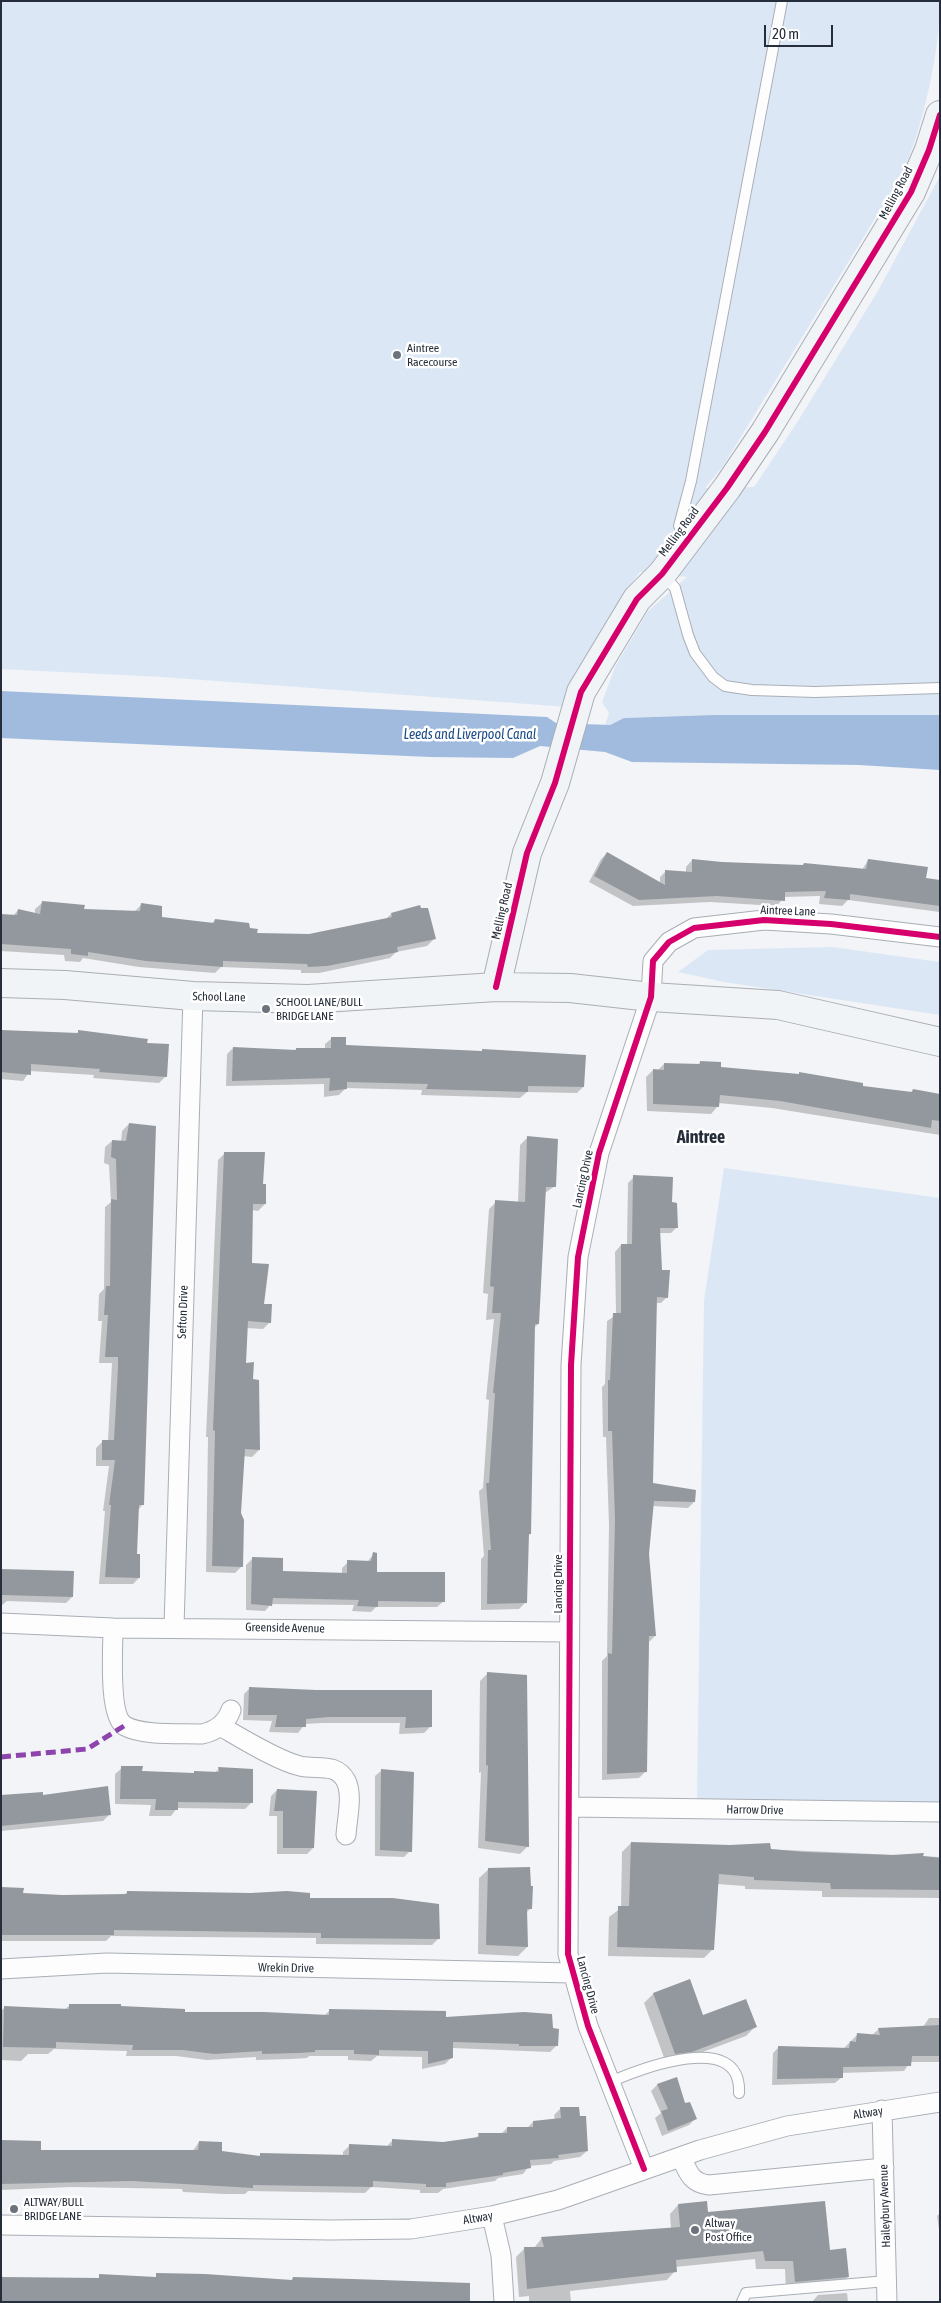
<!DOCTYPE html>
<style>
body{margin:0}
#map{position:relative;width:941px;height:2303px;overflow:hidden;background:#f2f4f7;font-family:"Asap Condensed",sans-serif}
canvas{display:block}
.frame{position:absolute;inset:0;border:2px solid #252e3a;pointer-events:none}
.scale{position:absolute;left:764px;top:25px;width:69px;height:22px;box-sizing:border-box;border:2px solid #252e3a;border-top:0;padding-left:6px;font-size:15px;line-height:18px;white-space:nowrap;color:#252e3a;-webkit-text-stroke:4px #fff;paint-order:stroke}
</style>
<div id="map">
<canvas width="941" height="2303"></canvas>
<div class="frame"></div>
<div class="scale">20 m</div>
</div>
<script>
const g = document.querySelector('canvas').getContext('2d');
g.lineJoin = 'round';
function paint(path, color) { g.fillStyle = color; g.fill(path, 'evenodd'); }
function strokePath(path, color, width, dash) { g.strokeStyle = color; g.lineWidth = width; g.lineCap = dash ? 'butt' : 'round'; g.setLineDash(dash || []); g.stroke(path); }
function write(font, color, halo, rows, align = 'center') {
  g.font = font + ' "Asap Condensed",sans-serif'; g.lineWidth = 5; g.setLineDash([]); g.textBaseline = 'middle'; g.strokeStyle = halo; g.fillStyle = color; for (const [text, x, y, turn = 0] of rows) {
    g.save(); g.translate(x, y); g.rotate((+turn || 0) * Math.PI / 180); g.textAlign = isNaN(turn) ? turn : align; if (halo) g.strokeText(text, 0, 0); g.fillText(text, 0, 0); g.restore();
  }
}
paint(new Path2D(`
 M1,1h939c0,51 -17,124 -37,172l-180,293 -18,22 49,-1 44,-66 80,-130 62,-115v539h-226l-90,3 -14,7h-5l4,-12 -7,-11 14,-37 32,-54 39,-34 -47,-5c-35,47 -52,80 -72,135l-406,-30 -161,-8z
 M832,947l108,15v53l-216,-33 -46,-10 30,-22z
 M724,1168l216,30v609l-243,-6 7,-500z`), '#dce7f6');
paint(new Path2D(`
 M1,691l546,26 9,6 54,2 14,-7 90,-3h226v55l-81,-5 -227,-3 -27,-10 -65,-6 -27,12 -83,-1 -429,-19z`), '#a1bbde');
paint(new Path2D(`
 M607,853l53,30v-6l6,-6 20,1v-5l6,-7 30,3 80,3 2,-2 58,6 6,-10 57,19 15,2v31l-92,-12 -6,6 -23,-2 1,-8 -36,1 -7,9 -67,-4 -77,4 -44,-24 12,-23z
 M42,903l41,7 51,2 7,-7 19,13 51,6 4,-4 34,9 7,6h53l77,-16 5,-5 43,25 -7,7 -31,6 -6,6 -71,15h-18v-3l-80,-3 -6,6 -76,-6 -56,-9 -3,4 -15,-1 -1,-6 -63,-4v-36l12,1 5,-6 17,4v-5z
 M1,1031l75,3 2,-2 88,44 -7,7 -66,-5 1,-3 -64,-4 -7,10 -22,-2z
 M332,1038l13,8 136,6 2,-2 100,37 -6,6 -50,-1 -7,6 -99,-3 1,-5 -76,-2 -7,7 -15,2v-13l-98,2 1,-32 6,-6 61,3 2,-2h29v-5z
 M700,1062l20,6 78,7 2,-2 62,14 48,6 3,-3 27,8v37l-168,-27 -54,-5v3l-7,8 -64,-3 -1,-34 7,-7h5l6,-6 33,2z
 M129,1124l14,380 -5,6 -2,46 3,22 -6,6h-34l6,-73h-2l6,-45h-13v-18l7,-7h5l4,-78h-13l3,-42h-4l1,-27 5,-5 1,-82 6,-5 -2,-37 -5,-2 1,-16 7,-6 9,1 1,-11z
 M527,1138l28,48 -10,7 -7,131 -4,4 -4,206 -2,2 -2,66 -7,7 -38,1v-51l3,-3 -5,-65 4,-3 6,-88 -3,-1 8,-80 -8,1 2,-26 -5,-1 6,-84 7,-7 22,1 2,-58z
 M225,1153l37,32 3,19 -7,7 -6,-1 -2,54 20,58 -7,7 -17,-1 -1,36 7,16 6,1 1,69 -7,7 -9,-1 -3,57 1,54 -6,6 -29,-1 2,-135h-2l12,-277z
 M634,1177l36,26 7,24 -6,6h-12l1,38 7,26 -6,6h-5l-4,181 42,18 -6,6 -36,-2 -4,48 7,82 -6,6 -4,130 -6,6 -37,2v-119l5,-5 2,-131 -3,-88h-3l-1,-50 3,-3 2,-63 9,-6 -1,-63 6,-7h6l1,-62z
 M374,1554l2,19 68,28 -7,6h-61l-5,5 -19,-1 2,-6 -83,-1 -6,7 -19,-1v-45l6,-6 29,13 61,2v-6l6,-6h19z
 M1,1570l71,27 -6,6 -59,-2 -6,5z
 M488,1673l40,173 -8,8 -42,-6 3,-76 -2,1 1,-92z
 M250,1688l66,3 114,1v35l-6,6 -25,1 1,-11h-78l-17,1 -7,9 -29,-1 3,-11 -29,-1 1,-26z
 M122,1768l19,5 52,1 21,-1 5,-4 32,34 -6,6 -68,-1 -6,8h-22l2,-11 -36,-1v-30z
 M382,1770l28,81 -6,6 -29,-1v-80z
 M277,1790l36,58 -6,6h-30v-38h-8l2,-20z
 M42,1796l67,19 -6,6 -102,10v-34z
 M631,1843l309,14v41l-118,-1v-6l-77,-2v-3l-28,-2 -4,65 -9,9 -96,-2 1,-39 12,-9 1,-56z
 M489,1869l42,39 -5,5 1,34 -9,9 -40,-2 1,-76z
 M1,1889l21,5 40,2 62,-1 3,-3 182,7 129,40 -6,6 -116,-1v-6l-130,-1 -75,-1 -5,5h-105z
 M689,1981l13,36 53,10 -9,9 -65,24 -15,3 -22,-60 9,-9z
 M70,2005l114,8 140,3 6,-6 115,8 107,12 5,15 -7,7 -98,-4v9l-7,7 -23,5v-12l-45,-1 -6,5 -23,-1v-4h-39l-2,2 -16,1 -35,1v-3l-49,3 -31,-4h-50l1,-5 -73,-2 -6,5h-20l-7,7 -20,-1v-49l3,-3 60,2z
 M929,2018h11v44h-30l-6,9 -63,2 1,4 -7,6 -63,2 1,-32 6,-6 65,1 13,-13h15l7,-6 44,-2z
 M676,2078l8,26 11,15 -6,6 -27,11 -7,-18 6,-5 -10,-22 6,-6z
 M561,2108l26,43 -7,6 -26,4 -3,3 -22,2 -6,8 -25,4 -3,3 -52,8 -5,4h-18v-3l-49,-3 -6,6 -117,-2 -3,3h-20l-42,-2 -1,-3 -111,-2 -70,3v-48l38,9 153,1 7,-10 22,11 37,4 2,-2 83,1v-4l7,-7 36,2 6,-6 51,2 31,-4 5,-4 22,-1 6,-6h20l6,-6 22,-2 -1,-5z
 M678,2205l151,47 19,25 -8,8 -54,5 -1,-21h-29l-1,-10 -80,8v4l-8,9 -97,11 1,11h-42v-6l-10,1 -3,-40 9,-9h9l8,-10 129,-9 -1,-15z
 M940,2213v23l-3,-20z
 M847,2293l1,9h-36l6,-7z`), '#0003');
paint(new Path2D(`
 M607,852l58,33v-15l27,2v-13l30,3 81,3 1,-2 62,6 2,-10 60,8 -2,11 14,2v26l-90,-12v6l-26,-2 2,-7 -41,1v9l-68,-5 -78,4 -45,-24z
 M42,901l43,4 -1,4 56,2 1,-8 21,3v11l52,6 1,-4 34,4 1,5 8,1 -1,4 52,1 83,-17 -1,-4 29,-8 1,3h7l8,31 -39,8 1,5 -71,14 -19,1 -1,-3 -84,-3v6l-77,-6 -58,-9v4l-17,-2v-5l-70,-5v-30l16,1 1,-6 22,5z
 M1,1030l77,3v-3l70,9 -1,4 22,1 -2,33 -68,-5 1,-3 -69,-5v11l-30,-3z
 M331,1037h15v8l136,6v-2l104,6 -2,32 -56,-1v6l-102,-3 2,-5 -81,-2v7l-18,2 1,-13 -98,3 1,-34 63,3v-2h35z
 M700,1061l21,1v5l78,7v-2l64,11v3l49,6 1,-3 27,5v27l-8,-1 -1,8 -151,-27 -60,-6 -1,12 -66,-3v-35l11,1v-7l36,1z
 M129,1123l27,3 -12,379h-5l-2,49h3v24l-35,-1 6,-72h-2l6,-45h-13v-20h12l4,-73v-10h-13l3,-42h-4l2,-29h4l1,-87 6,1 -1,-41 -5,-2 1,-17 14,1z
 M527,1136l31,3 -2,48h-10l-7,137h-4l-4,210h-2l-2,69 -40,1 1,-54h3l-5,-67h3l6,-90h-2l8,-80h-9l2,-26 -4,-1 5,-86 30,2z
 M224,1152h41l-2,32h3v20h-13l-1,59 17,1 -5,40h8l-1,19 -23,-2 -2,42 8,-1 -1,17 6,1 1,70 -15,-1 -4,64 3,7 -1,47 -31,-1 3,-135 -2,-1z
 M633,1175l40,2 -1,25 5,1 1,25h-18l2,42h8l-2,28 -11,-1 -4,186 43,7 -1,12 -41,-1 -5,53 7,82h-7l-2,136 -40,2 1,-121 4,1 3,-135 -3,-88h-4v-51h2l3,-67h8v-69h11z
 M373,1552l4,1v19h68v30l-67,-1v6l-21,-1 2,-6 -86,-2 -1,8 -21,-2 1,-47 31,1v13l64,2v-13l24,1z
 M1,1569l73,2 -1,26 -72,-2z
 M487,1672l40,3 2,172 -44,-6 3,-76 -2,1z
 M249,1687l67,3h116v37l-27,1 1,-11h-77l-23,2v8h-31l2,-12h-29z
 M121,1766h22l-1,5 52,2v-2l25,1 -1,-5 35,2v34l-75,-1v8h-23l1,-11h-36z
 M381,1769l33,3 -2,80 -32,-2z
 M108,1786l3,29 -110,11v-31l42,-3v3z
 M277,1789l40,2 -3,57h-31v-37h-9z
 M631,1842l99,3 40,-2 1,6 33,3 88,3 32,-2 -1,3 17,2v32l-109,-1 -1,-6 -76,-3v-3l-35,-3 -5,76 -97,-3 1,-41h11z
 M530,1867l1,19h2l-1,23h-5l1,38 -42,-2 2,-77z
 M1,1887l23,1 -1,5 39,2 65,-1v-3l124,2 36,-2 23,2v5h83l46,6 1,35 -119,-1v-5l-128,-2 -79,-1v5h-113z
 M690,1979l13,36 43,-16 11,28 -65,25 -17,2 -22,-61z
 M69,2004h52v2l64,3v3h79l65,3v-6l117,2v6l78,-5 28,2 1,14 6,1 -1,17h-39v-2l-66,-2v16l-25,6v-13l-49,-1v5l-25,-1v-4h-39v2l-17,1 -36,1v-3l-48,3 -31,-4h-51l1,-5 -77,-3v6l-53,-1 1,-41 65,3z
 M940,2025v31h-28l-1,10 -68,1v11l-66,1 1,-33 71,2 1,-7 6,1 1,-9 23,2 -2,-7z
 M677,2077l8,26 5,-1 7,17 -29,12 -7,-20 7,-2 -11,-25z
 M560,2107h19l1,9h6l2,35 -30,4 1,3 -29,2 1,8 -28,5v2l-57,8v4h-20v-3l-53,-3v6l-120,-2v3l-121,-7 -131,3v-44l40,1v9h157l1,-9 23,1v9l38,5v-3l89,2v-11l43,2v-7l51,3 36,-5 -1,-4h29v-6h26v-6l28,-3z
 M707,2201l1,11 117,-11 5,49 16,-2 3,29 -54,5 -2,-21h-28l-2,-10 -87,9 1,12 -150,17 -3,-42h20l-3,-10 139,-10 -2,-23z
 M156,2273l49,1 87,6 1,-3 177,6v19h-469v-25l98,1v-4l57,3z`), '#93989e');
const lane = new Path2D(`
 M688,537l-9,-11 12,-45 91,-480
 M663,575l12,13 13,47 7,18 18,24 12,9 27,4 63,2 125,-4
 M610,2082c30,-13 132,-53 129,11
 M742,2302l4,-9 141,-12`);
const street = new Path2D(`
 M1,1623l112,5 456,4
 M174,1627l19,-631
 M113,1628c0,19 -5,88 12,98 18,10 56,7 77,8 14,-3 24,-10 29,-24
 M220,1726c21,12 58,35 80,40 17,4 36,-4 46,15 7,14 1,38 0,54
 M570,1807l370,5
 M1,1969l106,-6 465,10
 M882,2110l5,192
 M681,2157c7,15 10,26 28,28l175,-17
 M644,2169l-56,-143 -20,-72 3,-589 7,-108 21,-104 52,-156 2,-36 16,-19 25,-14 70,-8 67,4 109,13
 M492,2216l9,39 3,47
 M1,2225l330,5 80,-1 81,-13 66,-16 142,-50 87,-24 153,-24`);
const secondary = new Path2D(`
 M1,983l64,2 128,11 115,3 188,-12 74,1 81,9 127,8 162,37
 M496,987l31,-134 28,-70 26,-91 56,-93 25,-25 65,-86 38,-56 146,-240 18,-42 11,-35`);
strokePath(lane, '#a9aeb5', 12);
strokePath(street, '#a9aeb5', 21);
strokePath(secondary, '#a9aeb5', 30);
strokePath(lane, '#fdfdfe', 10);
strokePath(street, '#fdfdfe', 19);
strokePath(secondary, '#f1f4f7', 28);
strokePath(new Path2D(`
 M1,1757l86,-8 37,-23`), '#8e44ad', 5, [10, 5]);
strokePath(new Path2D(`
 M496,987l31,-134 28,-70 26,-91 56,-93 25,-25 65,-86 38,-56 146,-240 18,-42 11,-35
 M644,2169l-56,-143 -20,-72 3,-589 7,-108 21,-104 52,-156 2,-36 16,-19 25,-14 70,-8 67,4 109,13`), '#d6006c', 6);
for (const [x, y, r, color] of [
 [397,355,5,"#6d737c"],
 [266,1009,5,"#6d737c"],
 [14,2209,5,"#6d737c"],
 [695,2230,5,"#6d737c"]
]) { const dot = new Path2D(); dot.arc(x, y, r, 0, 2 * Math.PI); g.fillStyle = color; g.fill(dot); strokePath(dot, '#fff', 2); }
write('12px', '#252e3a', '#fff', [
 ["Melling Road",896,193,-62],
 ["Melling Road",679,532,-53],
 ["Melling Road",502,911,-77],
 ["Aintree Lane",788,911,2],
 ["School Lane",219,997,1],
 ["Lancing Drive",583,1179,-78],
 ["Sefton Drive",183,1312,-88],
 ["Lancing Drive",558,1584,-90],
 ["Greenside Avenue",285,1628,1],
 ["Harrow Drive",755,1810,1],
 ["Wrekin Drive",286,1968,1],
 ["Lancing Drive",588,1985,75],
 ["Altway",868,2113,-9],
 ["Haileybury Avenue",885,2206,-92],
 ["Altway",478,2218,-10]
]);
write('12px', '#252e3a', '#fff', [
 ["Aintree",407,348],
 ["Racecourse",407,362],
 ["SCHOOL LANE/BULL",276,1002],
 ["BRIDGE LANE",276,1016],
 ["ALTWAY/BULL",24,2202],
 ["BRIDGE LANE",24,2216],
 ["Altway",705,2223],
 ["Post Office",705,2237]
], 'left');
write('italic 14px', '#1c4b88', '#fff', [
 ["Leeds and Liverpool Canal",470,735]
]);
write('bold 18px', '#252e3a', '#fff', [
 ["Aintree",701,1137]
]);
</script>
